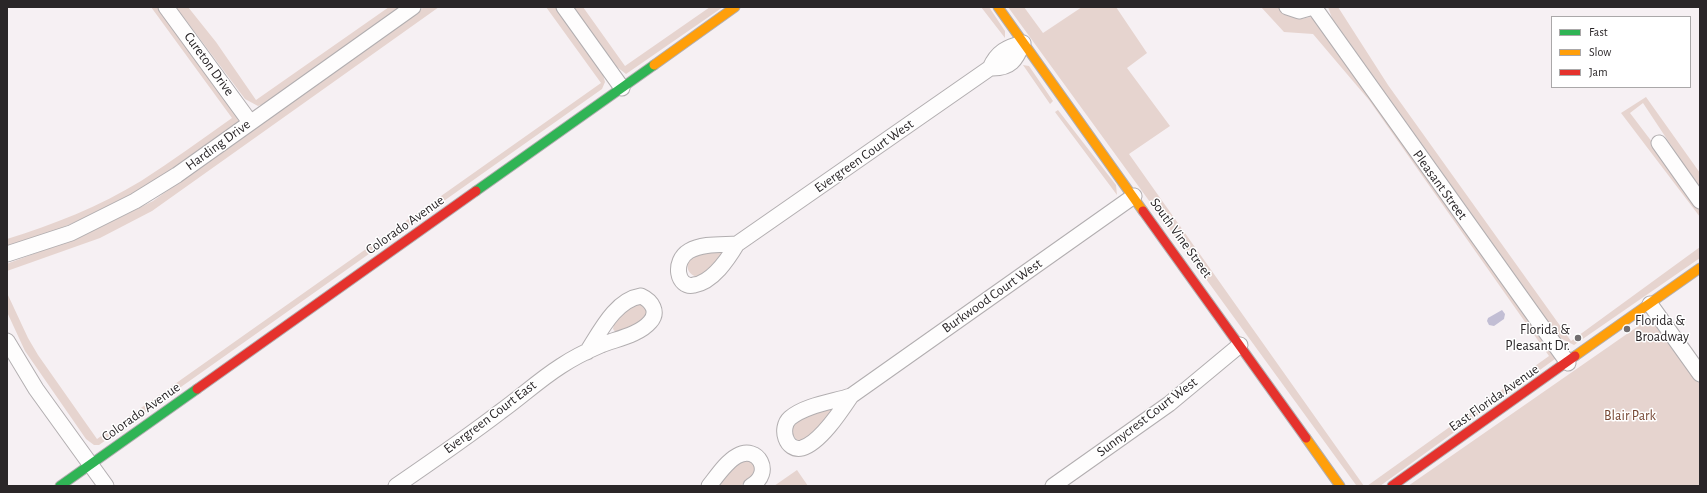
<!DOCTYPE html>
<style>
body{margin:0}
#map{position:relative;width:1707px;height:493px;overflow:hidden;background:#f6f0f3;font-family:"Alegreya Sans",sans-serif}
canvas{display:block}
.frame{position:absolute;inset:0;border:8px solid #2a2628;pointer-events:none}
.legend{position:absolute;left:1551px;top:16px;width:140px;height:72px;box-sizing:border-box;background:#fff;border:1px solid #aaa8a9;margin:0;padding:5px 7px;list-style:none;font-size:12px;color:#2a2628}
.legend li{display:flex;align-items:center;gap:8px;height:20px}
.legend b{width:20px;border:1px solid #aaa8a9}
</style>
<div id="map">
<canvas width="1707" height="493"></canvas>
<div class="frame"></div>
<ul class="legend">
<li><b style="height:5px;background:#30b455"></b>Fast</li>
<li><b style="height:5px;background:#ff9f0a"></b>Slow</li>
<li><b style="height:5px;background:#e5322d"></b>Jam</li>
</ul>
</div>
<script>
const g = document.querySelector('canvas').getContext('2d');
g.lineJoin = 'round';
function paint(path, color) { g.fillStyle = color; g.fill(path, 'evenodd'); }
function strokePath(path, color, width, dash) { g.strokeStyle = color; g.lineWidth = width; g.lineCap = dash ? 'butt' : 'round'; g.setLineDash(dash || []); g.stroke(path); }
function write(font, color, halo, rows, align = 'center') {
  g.font = font + ' "Alegreya Sans",sans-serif'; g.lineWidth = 3; g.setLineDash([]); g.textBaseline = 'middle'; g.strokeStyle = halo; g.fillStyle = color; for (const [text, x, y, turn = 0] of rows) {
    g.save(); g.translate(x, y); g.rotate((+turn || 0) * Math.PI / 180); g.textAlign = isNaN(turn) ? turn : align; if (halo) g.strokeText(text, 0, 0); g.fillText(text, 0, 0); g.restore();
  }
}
paint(new Path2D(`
 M151,7h8l81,112 -9,11 -88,59 -46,24 -36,15 -54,19v-8c46,-14 93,-33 134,-58 31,-20 61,-42 91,-63z
 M176,7h12l28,35 40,58 133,-93h13l-136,96 -8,3 -13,-7z
 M424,7h15l-287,204 -52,27 -93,33v-7l2,-1 75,-28 69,-34z
 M546,7h11l46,67 2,8 -3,7 -503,356h-5l-8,-6 -61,-88 -18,-39v-19l21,45 10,17 59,84 504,-356z
 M573,7h10l42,59 85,-59h13l-97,67 -9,-7z
 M981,7h8l16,24v7z
 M1008,7h16l19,26 39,-26h34l31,46 -20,15 43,58 -41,28 235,332 -8,-1z
 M1261,7h18l12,9 10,3 9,-2 6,3 239,327v12l-175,127h-13l182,-130 -180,-256 -56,-66 -29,-2z
 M1328,7h10l50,78 183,256 129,-94v11l-126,87 -14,-7 -228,-320z
 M1023,65l6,1 24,35 -3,3z
 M1646,97l54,76v16l-57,-86 -13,10 70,92v12l-79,-104z
 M1058,110l58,75 1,10 -62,-83z
 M720,250l3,5 -24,23c-12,-4 -14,-11 -9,-22z
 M639,302l10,9 -3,10 -29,13 -4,-5c2,-14 14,-22 26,-27z
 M1647,320l9,3 44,61v102h-292z
 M836,405l-21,31 -17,5 -7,-8 1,-6 5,-8z
 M749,459l8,11c-15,20 -17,16 -41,16l21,-25z
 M797,470l11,16h-34z`), '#e6d4cf');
paint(new Path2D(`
 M1502,310l3,4 -1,5 -10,7 -5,-1 -2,-4 1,-3z`), '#c2bed4');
const street = new Path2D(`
 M166,7l84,115
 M564,7l58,81
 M1287,7l12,4 14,-4
 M1314,7l254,356
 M990,68c21,1 26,-8 33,-25
 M1659,143l41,58
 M737,244c-9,15 -24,38 -43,41 -17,4 -22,-24 -5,-34 14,-8 33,-6 48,-7l253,-176c7,-16 17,-21 33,-25
 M7,254l64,-21 64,-32 42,-26 236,-168
 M1650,304l50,70
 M7,341l29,48 70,97
 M851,396l283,-200
 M851,396c-10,15 -31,47 -49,52 -16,4 -23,-20 -12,-30 16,-13 42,-16 61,-22z
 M396,486c35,-24 70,-48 104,-74 21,-15 39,-32 61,-46 12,-8 26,-15 40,-21 15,-6 38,-10 49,-23 9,-10 2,-21 -9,-26 -26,4 -41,36 -54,56
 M709,486c8,-10 17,-24 28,-30 21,-12 37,17 14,30
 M1053,486l116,-82 71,-59`);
const fast = new Path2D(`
 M476,191l178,-126
 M60,486l137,-97`);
const slow = new Path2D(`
 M998,7l145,204
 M654,65l81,-58
 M1575,356l125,-88
 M1306,438l34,48`);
const jam = new Path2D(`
 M1143,211l163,227
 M197,389l279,-198
 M1392,486l183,-130`);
strokePath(street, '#b2aeb0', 17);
strokePath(fast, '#b2aeb0', 11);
strokePath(slow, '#b2aeb0', 11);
strokePath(jam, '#b2aeb0', 11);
strokePath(street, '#fefdfd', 15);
strokePath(fast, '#30b455', 9);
strokePath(slow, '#ff9f0a', 9);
strokePath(jam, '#e5322d', 9);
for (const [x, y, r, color] of [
 [1627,329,4,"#716d6f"],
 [1578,338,4,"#716d6f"]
]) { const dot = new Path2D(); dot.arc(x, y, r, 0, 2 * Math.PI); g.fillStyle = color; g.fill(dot); strokePath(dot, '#fff', 1.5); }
write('14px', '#2a2628', '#fff', [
 ["Cureton Drive",209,64,54],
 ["Harding Drive",218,145,-36],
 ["Evergreen Court West",864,156,-35],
 ["Pleasant Street",1440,185,54],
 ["Colorado Avenue",405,225,-35],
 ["South Vine Street",1181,238,54],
 ["Burkwood Court West",992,296,-35],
 ["East Florida Avenue",1494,398,-35],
 ["Colorado Avenue",141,412,-35],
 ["Evergreen Court East",490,417,-37],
 ["Sunnycrest Court West",1147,417,-37]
]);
write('14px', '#2a2628', '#fff', [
 ["Florida &",1635,321],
 ["Broadway",1635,337],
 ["Florida &",1570,330,"right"],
 ["Pleasant Dr.",1570,346,"right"]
], 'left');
write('14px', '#774733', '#fff', [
 ["Blair Park",1630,416]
]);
</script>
